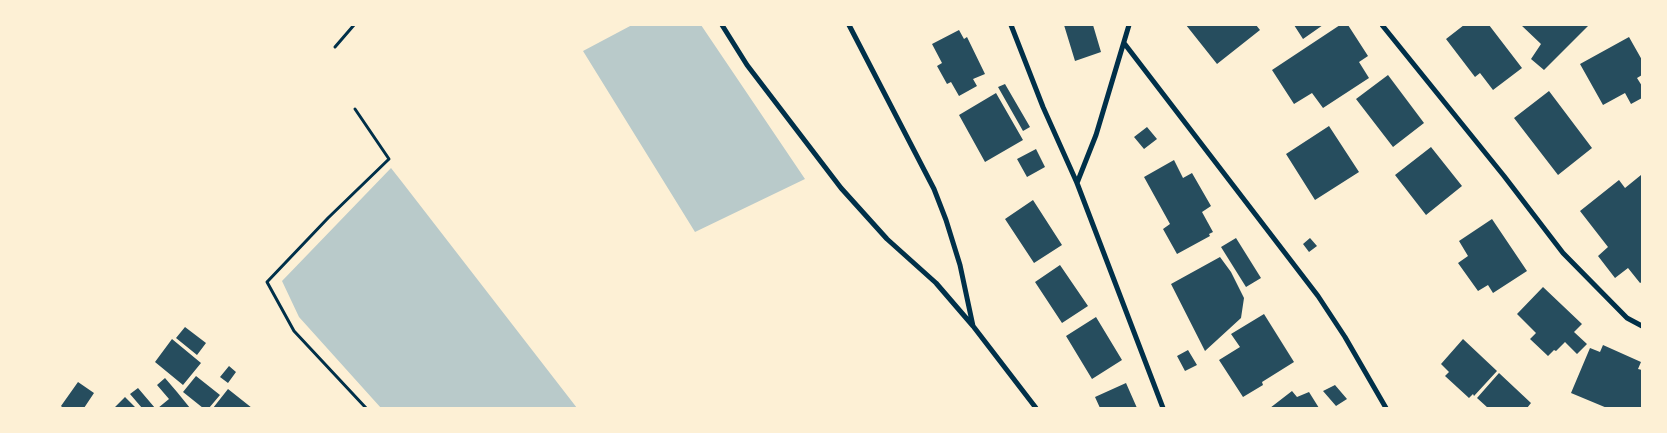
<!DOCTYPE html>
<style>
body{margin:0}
#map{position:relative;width:1667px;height:433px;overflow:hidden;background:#fdf0d5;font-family:Arial,sans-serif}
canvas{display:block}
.frame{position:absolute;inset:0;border:26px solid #fdf0d5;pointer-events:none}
</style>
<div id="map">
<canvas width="1667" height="433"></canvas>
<div class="frame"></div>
</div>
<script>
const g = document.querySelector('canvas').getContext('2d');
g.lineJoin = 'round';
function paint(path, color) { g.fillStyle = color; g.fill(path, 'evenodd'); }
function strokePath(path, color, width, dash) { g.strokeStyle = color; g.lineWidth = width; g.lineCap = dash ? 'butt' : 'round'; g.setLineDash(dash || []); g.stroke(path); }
paint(new Path2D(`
 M632,25h69l104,154 -110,53 -112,-181z
 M391,168l11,14 175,226h-196l-82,-91 -17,-36z`), '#b9caca');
paint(new Path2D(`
 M1064,25h29l8,27 -26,9z
 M1186,25h70l4,5 -43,34z
 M1294,25h29l-20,14z
 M1340,25h8l20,31 -9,6 10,16 -46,30 -11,-15 -18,11 -22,-34z
 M1464,25h25l33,43 -29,22 -13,-17 -5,4 -29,-38z
 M1521,25h68l-45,45 -13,-11 10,-15z
 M959,30l5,9 3,-2 18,37 -12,5 4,7 -18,10 -8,-14 -4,2 -10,-18 5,-3 -10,-19z
 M1629,37l13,23v15l-5,3 5,8v12l-11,6 -6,-11 -22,12 -23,-41z
 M1388,75l36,48 -31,24 -37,-48z
 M1005,84l25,43 -7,4 -25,-44z
 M1549,91l43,57 -34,27 -44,-57z
 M996,93l27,47 -38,22 -26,-47z
 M1329,126l30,46 -44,28 -29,-46z
 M1147,127l10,12 -13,10 -10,-12z
 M1431,147l31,39 -36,29 -31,-40z
 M1036,149l9,18 -18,10 -10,-18z
 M1174,160l9,18 9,-5 19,33 -9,6 11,20 -4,2 1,2 -33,18 -14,-25 7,-5 -26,-47z
 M1641,175l1,107 -2,1 -12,-15 -13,10 -17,-22 10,-9 -28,-36 39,-31 6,8z
 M1033,200l29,45 -28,18 -29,-44z
 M1492,219l35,52 -34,22 -5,-8 -10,6 -20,-28 10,-7 -9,-15z
 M1236,238l25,40 -15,9 -25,-40z
 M1310,238l7,8 -8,6 -6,-8z
 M1220,257l11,15 13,26 -3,20 -36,33 -34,-67z
 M1060,265l28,41 -26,17 -27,-41z
 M1543,287l39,37 -8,8 13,12 -10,10 -12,-12 -9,9 -2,-1 -6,6 -18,-17 6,-6 -19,-19z
 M1264,314l30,48 -32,20 1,3 -20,12 -24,-37 21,-13 -9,-13z
 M1096,317l26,43 -30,19 -26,-43z
 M185,327l21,16 -9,12 -21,-17z
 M172,339l29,24 -18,22 -28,-23z
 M1463,339l34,32 -23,25 -1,-2 -4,4 -24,-22 4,-4 -8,-8z
 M1603,345l38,17 -3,7 4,1v38h-35l-36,-15 19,-45 10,4z
 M1188,350l9,15 -12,6 -8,-15z
 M229,366l7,6 -8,11 -8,-6z
 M1499,373l32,30 -4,5h-39l-11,-10z
 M196,376l24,19 -11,13h-6l-20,-16z
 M165,378l12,14 13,16h-32l11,-9 -12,-14z
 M78,382l16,11 -10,15h-21l-2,-2z
 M1126,383l11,25h-37l-5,-11z
 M1335,385l12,14 -11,7 -13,-15z
 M138,388l17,20h-13l-12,-14z
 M228,389l24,19h-39z
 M1292,391l5,6 12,-5 10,16h-49z
 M125,397l11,11h-22z`), '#264d5e');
strokePath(new Path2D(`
 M335,47l19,-22
 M355,109l34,50 -61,59 -61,64 27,49 72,77`), '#003049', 3);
strokePath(new Path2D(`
 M722,25l25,40 94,123 46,51 49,44 37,43 63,82
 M849,25l85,164 12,31 14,45 13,61
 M1011,25l32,82 34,76 86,225
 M1382,25l122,151 59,77 64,65 15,8
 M1124,43l194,253 27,41 41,71
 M1077,183l19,-48 33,-110`), '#003049', 5);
</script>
